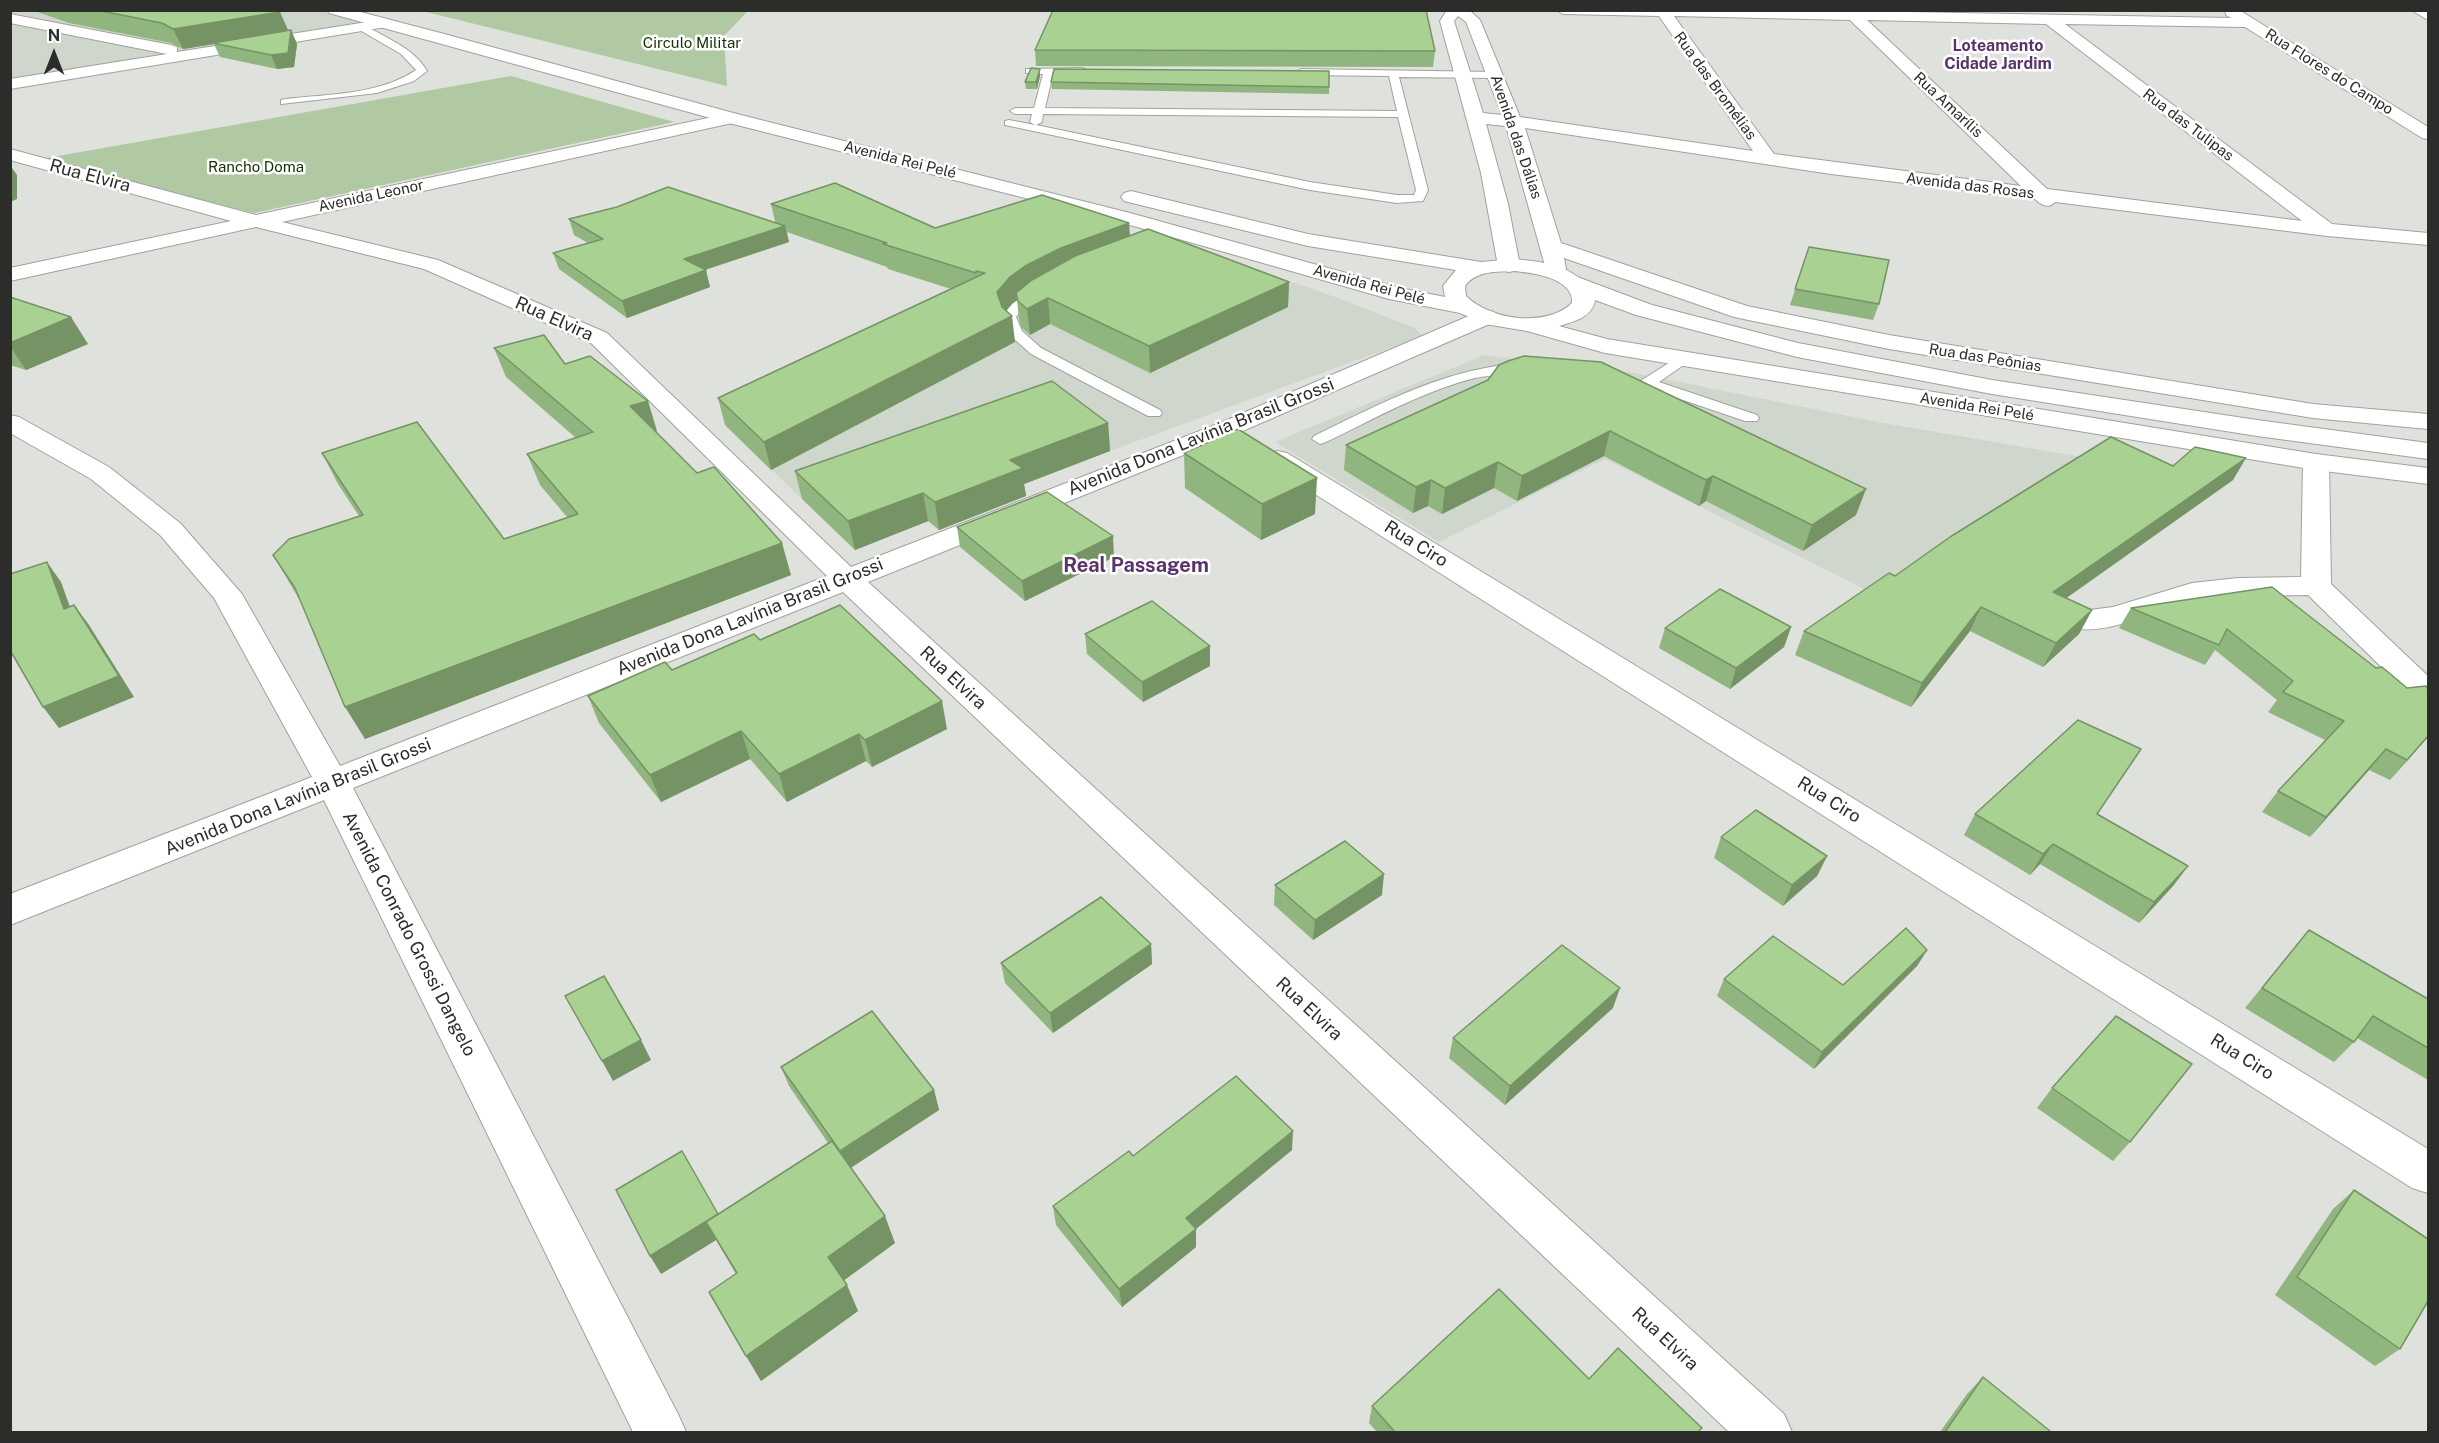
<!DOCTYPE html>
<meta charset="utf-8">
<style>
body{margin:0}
#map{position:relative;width:2439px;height:1443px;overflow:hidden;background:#dfe1dd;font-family:"Public Sans",sans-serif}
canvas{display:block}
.frame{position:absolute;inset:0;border:12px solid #2c2d2b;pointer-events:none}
.north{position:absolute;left:24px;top:24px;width:60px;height:60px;-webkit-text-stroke:4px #fff;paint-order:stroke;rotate:0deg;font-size:16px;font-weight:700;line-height:24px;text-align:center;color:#2c2d2b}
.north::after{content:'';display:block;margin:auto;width:21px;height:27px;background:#2c2d2b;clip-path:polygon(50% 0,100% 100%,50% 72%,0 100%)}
</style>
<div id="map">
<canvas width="2439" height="1443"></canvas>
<div class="frame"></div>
<div class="north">N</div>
</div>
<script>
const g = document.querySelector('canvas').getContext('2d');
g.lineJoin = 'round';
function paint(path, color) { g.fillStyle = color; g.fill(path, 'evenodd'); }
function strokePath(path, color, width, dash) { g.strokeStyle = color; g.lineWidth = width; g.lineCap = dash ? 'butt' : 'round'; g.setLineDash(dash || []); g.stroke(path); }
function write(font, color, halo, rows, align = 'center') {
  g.font = font + ' "Public Sans",sans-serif'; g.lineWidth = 5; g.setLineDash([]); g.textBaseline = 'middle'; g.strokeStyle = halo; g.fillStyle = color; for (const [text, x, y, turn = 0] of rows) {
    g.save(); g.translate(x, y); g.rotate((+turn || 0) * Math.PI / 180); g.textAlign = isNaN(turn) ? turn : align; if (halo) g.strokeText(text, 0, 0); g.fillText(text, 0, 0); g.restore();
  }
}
paint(new Path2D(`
 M330,10l59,17 -378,62v-78z
 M1128,248l132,31 7,-5 52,17 96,37 7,8 -312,115 -255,99 -130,-125z
 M1484,355l102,14 44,3 253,51 217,37 -224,135 -271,-136 -166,83 -164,-100z`), '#cfd6cc');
paint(new Path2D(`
 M422,11h326l-24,25 3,50z
 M511,76l163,46 -420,91 -213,-54z`), '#b0c9a2');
const service = new Path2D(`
 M358,25h6c22,13 50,23 63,46l-13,10 -37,12 -96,11v-4l4,-1c43,-5 94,-4 131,-29l-15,-16 -43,-25z
 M1081,68l4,1v4l-32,1 -8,34 352,3 -8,-35 -88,-1 -5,-3 5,-3 194,3 5,3 -5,3 -96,-1 29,113 -5,11 -26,2 -87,-13 -305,-65v-4l4,-1 26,5 -5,-3 2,-8h-17l-5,-3 5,-3h19l9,-34 -17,-1v-4zM1043,114l355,3 18,73 -2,5h-17l-87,-13 -274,-57 6,-3z
 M1042,287l5,1 2,3 -2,3 -26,16 -5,7 6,14 19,17 119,62 2,3 -2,3h-12l-117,-62 -20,-18 -9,-19 9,-13z
 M1683,354l5,2 3,3 -3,3 -29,20 98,33 2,3 -2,3h-12l-103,-35 -3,-3 3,-3z
 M1525,363l8,5 -3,3c-18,5 -37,3 -55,7 -52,13 -101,41 -149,64l-6,2 -8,-5 2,-3c68,-33 134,-69 211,-73z`);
const minor = new Path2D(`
 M1447,10h22l11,10 40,97 233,34 -94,-135 -96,-2 -7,-4 297,1 378,7 -5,-3 -1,-5h14l189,117v12l-6,-1 -177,-111 -180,-3 267,200 96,9v12l-101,-9 -272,-34c-6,7 -14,3 -20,-3l-204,-25 -306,-46 36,115 186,63 142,29 424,69 115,10v15l-115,-11 -424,-69 -155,-32 -170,-59 2,10 -3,5 -8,1 -8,-1 -41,-147 -20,-2 22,80 12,62 -4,4 -7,2 -7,-2 -4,-4 -17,-93 -41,-152zM1458,16l8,6 36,93 -19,-2 -29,-92zM1674,16l176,4 171,166 -247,-32zM1867,20l179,4 256,197 -255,-32z
 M2411,10h17v10z
 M10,14l161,31 6,2v5l209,-33 7,4 -7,4 -376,62v-10l157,-25 -157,-31z
 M731,113l6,1 3,4 -3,4 -455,100 156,38 169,73 244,234 369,-144 258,-111 8,-2 8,2 3,5 -3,5 -256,111 -370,149 916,832 8,18h-63l-886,-840 -490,196 325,626 8,18h-53l-309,-632 -314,125v-31l302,-117 -98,-179 -54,-63 -69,-56 -81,-46v-18l9,2 90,50 71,56 62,71 98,172 487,-190 -236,-233 -167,-74 -168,-42 -246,54v-13l221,-47 -221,-61v-11l246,66z
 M1278,451l9,2 1141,696v44l-16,-5 -1143,-723 -4,-6 4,-6z
 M2316,454l9,2 4,6 2,122 97,92v29l-11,-3 -109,-107c-38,1 -78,-1 -116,6 -42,8 -81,37 -126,26l-4,-7 4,-7 47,-6 79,-24 46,-5 63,-1 2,-115 4,-6z`);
const primary = new Path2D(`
 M327,10h26l95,25 289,79 393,99 270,75 45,9 -2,-11 13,-16 -148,-24 -184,-45 -3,-4 3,-4 7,-2 177,43 173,28 34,-3 25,3 25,7 15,9 72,27 146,38 194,37 265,40 171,23v16l-171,-23 -265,-42 -195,-37 -161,-42 -41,-15c-2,17 -22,22 -36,26l48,13 709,115 112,14v16l-112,-14 -711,-117 -78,-22 -42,-7 -25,-11 -71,-14 -273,-78 -391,-99 -396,-109zM1515,271c18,2 59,7 57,32 -26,25 -82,17 -106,-7l-1,-10c11,-16 33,-14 50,-15z`);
strokePath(service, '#a0a29e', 2);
strokePath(minor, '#a0a29e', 2);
strokePath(primary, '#a0a29e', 2);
paint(service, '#fff');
paint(minor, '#fff');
paint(primary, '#fff');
paint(new Path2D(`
 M32,10h244l12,21 3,-1 6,14 -3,23 -17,2 -57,-12 -6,-13 -31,5 -12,-6 -102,-20z
 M1035,50l400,1 -2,16 -397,-1z
 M1040,76l-3,13h-11l-1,-7z
 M1051,82l278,5v7l-277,-5z
 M771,204l164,24 195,8 159,46 -1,25 -138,66 -100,-49 -20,11 -9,-8 -2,-8 -2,-19 -4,3 -7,8 9,31 -244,128 -46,-45 -7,-27 233,-109 -63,-20 -1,-2 -100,-35 2,10 -84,28 5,17 -83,31 -68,-49 -6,-16 35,-10 -14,-8 -5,-16 206,3z
 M1809,247l70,57 -6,16 -83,-15z
 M10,297l78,47 -62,26 -16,-5z
 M494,348l71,16 92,67 -1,1 135,143 -426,164 -66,-140 -26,-44 86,-39 -21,-32 -16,-31 182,86 63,-22 -27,-32 -13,-31 49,-16 -70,-61z
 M1488,380l368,135 -53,36 -97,-50 -7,5 -95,-50 -87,45 -23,-13 -52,26 -14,-8 -15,7 -69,-43 2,-25z
 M1108,423l2,28 -86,33 2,12 -87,34 -11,-9 -73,29 -53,-51 -7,-28z
 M1184,453l131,61 -54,26 -76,-52z
 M2173,466l60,14 -167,118 26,12 -13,24 -36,33 -73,-36 -59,76 -116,-52 9,-24 91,-55z
 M957,527l157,30 -89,44 -65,-54z
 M2272,587l156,150 -38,43 -21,-10 -59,67 -48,-25 16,-21 47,-51 -57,-28 9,-12 -62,-50 -10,15 -86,-37 12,-20z
 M1791,627l-7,20 -54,42 -71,-41 6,-20z
 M1085,634l125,12v20l-67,36 -56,-48z
 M760,640l187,89 -75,38 -6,-6 -79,41 -37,-43 -89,43 -62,-79 -11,-27 84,-26z
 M2141,749l-44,65 91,52 -15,20 -34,37 -99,-59 -10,11 -66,-40 11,-21z
 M1721,837l106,19 -10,20 -34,30 -69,-48z
 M1275,885l107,10 -69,45 -39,-35z
 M2309,930l119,69v81l-71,-42 -3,4 -20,20 -89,-54z
 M1151,944l1,20 -99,69 -48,-50 -4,-20z
 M1927,950l-10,16 -103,103 -97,-73 7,-17 119,6z
 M1613,1008l-108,97 -56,-47 4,-20z
 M781,1067l153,23 5,20 -88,58 44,75 -51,37 14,31 -97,70 -52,-89 27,-18 -20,-34 -55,34 57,-59 110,-72 -39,-57z
 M2052,1088l78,54 -17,19 -76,-53z
 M1292,1150l-96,79v18l-74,60 -66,-82 -3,-19 80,-50z
 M2354,1190l46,159 -25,17 -100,-71 58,-86z
 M1983,1377l66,55h-109l27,-38z
 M1589,1379l113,49 -3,4h-322l-8,-9 3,-17z`), '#91b57e');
paint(new Path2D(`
 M280,12l9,20 -76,11 1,1 -31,5 -10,-20z
 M291,30l6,14 -3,23 -17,2 -6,-14z
 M1040,69v7l-3,13 -1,-7z
 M10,165l7,10v24l-7,3z
 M1129,223l2,25 -115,45 1,7 -4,3 -13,15 -3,-26 13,-15 15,-11 36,-18z
 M785,226l4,16 -100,33 -5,-16z
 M706,270l4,17 -83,31 -5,-17z
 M1289,282l-1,25 -138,66 -1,-27z
 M1048,298l2,26 -20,11 -3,-26z
 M1012,316l3,26 -244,128 -7,-28z
 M71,317l17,27 -62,26 -16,-24v-3z
 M648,401l9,30 -17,5 -10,-30z
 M1108,423l2,28 -86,33 2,12 -87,34 -4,-28 75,-42z
 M1610,431l-6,25 -87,45 5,-25z
 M2246,458l-13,22 -192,136 12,-24z
 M1498,462l-4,26 -52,26 3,-26z
 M1713,476l-7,25 -7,5 7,-26z
 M1317,478l-2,36 -54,26 1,-36z
 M1431,480l-3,26 -15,7 3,-26z
 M1866,489l-10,26 -53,36 9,-26z
 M923,493l5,28 -73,29 -7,-29z
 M1113,536l1,21 -89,44 -3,-20z
 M782,543l9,32 -426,164 -20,-32z
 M47,562l14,20 17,47 -14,-20z
 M74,605l15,20 45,72 -75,31 -16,-21z
 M1981,607l-11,24 -59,76 11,-24z
 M2092,610l-13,24 -36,33 13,-24z
 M1791,627l-7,20 -54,42 6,-21z
 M1210,646v20l-67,36 -1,-20z
 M942,701l5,28 -75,38 -7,-27z
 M741,731l9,28 -89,43 -11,-27z
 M859,734l7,27 -79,41 -8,-28z
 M2428,736v1l-38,43 17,-20z
 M2386,749l-17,21 -59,67 16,-20z
 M2053,844l-13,20 -10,11 13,-21z
 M1827,856l-10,20 -34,30 9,-21z
 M2188,866l-15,20 -34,37 15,-21z
 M1384,874l-2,21 -69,45 2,-20z
 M1151,944l1,20 -99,69 -3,-20z
 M1927,950l-10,16 -103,103 8,-17z
 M1620,988l-7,20 -108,97 5,-19z
 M641,1040l10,20 -38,21 -11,-20z
 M934,1090l5,20 -92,60 -7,-19z
 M1293,1131l-1,19 -96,79v18l-74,60 -3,-18 67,-71z
 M718,1214l-12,8 10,18 -55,34 -11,-18z
 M885,1216l10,27 -56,41 -11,-27z
 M847,1285l11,26 -97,70 -15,-25z`), '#769366');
const building = new Path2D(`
 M96,10h180l4,2 -107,17 -11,-6z
 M1053,10h373l9,41 -400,-1z
 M291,30l-3,23 -17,2 -58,-12z
 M1031,68l9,1 -4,13h-11z
 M1054,69l275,2v16l-278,-5z
 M835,183l100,45 107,-33 87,28 -68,25 -36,18 -15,11 -13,15 5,15 10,9 -248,126 -46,-44 267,-125 -9,-2v2l-93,-29 4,-1 -116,-39z
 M668,187l117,39 -101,33 22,11 -84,31 -69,-48 50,-14 -34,-20 48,-12z
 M1148,229l141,53 -140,64 -101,-48 -21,11 -9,-8 -2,-8 16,-13 43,-24z
 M1809,247l80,13 -10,44 -84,-15z
 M10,297l61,20 -61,26z
 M544,335l21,29 25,-8 58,45 -18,5 67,67 17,-6 68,76 -437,164 -50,-119 -22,-33 16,-16 74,-24 -41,-62 95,-31 87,117 74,-25 -51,-60 66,-22 -99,-84z
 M1524,356l77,6 265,127 -54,36 -99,-49 -7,4 -96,-49 -88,45 -24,-14 -53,26 -14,-8 -15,7 -70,-42 142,-65 11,-15 9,-4z
 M1052,381l56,42 -98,37 13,8 -88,34 -12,-9 -75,28 -53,-50z
 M1238,429l79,49 -55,26 -78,-51z
 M2111,437l62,29 22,-19 51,11 -193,134 39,18 -36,33 -75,-36 -59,76 -118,-52 85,-58 6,3 55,-39z
 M1047,492l66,44 -91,45 -65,-54z
 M47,562l17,47 10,-4 45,71 -76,31 -33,-57v-76z
 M2272,587l104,81 6,-1 25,21 19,-2 2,3v47l-21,24 -21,-11 -60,68 -48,-26 66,-70 -61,-29 10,-11 -66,-52 -8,16 -88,-37z
 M1720,589l71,38 -55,41 -71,-40z
 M1152,601l58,45 -68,36 -57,-48z
 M840,605l102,96 -77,39 -6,-6 -80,40 -38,-43 -91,44 -62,-79 77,-34 7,8 82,-36 6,6z
 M2078,720l63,29 -44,65 91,52 -34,36 -101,-58 -10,10 -68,-40z
 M1756,810l71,46 -35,29 -71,-48z
 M1345,841l39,33 -69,46 -40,-35z
 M1101,897l50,47 -101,69 -49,-50z
 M1906,928l21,22 -105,102 -98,-73 49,-43 70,49z
 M2309,930l119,69v49l-55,-32 -19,26 -92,-54z
 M1562,945l58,43 -110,98 -57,-48z
 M604,976l37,64 -39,21 -37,-65z
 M872,1011l62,79 -94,61 -59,-84z
 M2116,1016l76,48 -62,78 -78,-54z
 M1236,1076l57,55 -107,87 10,11 -77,60 -66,-83 76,-55 4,5z
 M832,1141l53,75 -57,41 19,28 -101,71 -37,-64 28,-19 -31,-51z
 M682,1151l36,63 -68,42 -34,-66z
 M2354,1190l74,49v62l-28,48 -103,-72z
 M1499,1289l90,90 29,-31 84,80 -4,4h-303l-23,-26z
 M1983,1377l67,54 -1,1h-104z`);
paint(building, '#a9d292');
strokePath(building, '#769366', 1.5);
write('15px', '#173103', '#fff', [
 ["Circulo Militar",692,43],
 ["Rancho Doma",256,167]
]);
write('15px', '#2c2d2b', '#fff', [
 ["Rua Flores do Campo",2329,72,32],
 ["Rua das Bromélias",1715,86,54],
 ["Rua Amarílis",1948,105,43],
 ["Rua das Tulipas",2188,125,37],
 ["Avenida das Dálias",1516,137,71],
 ["Avenida Rei Pelé",900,160,14],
 ["Avenida das Rosas",1970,186,7],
 ["Avenida Leonor",371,196,-12],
 ["Avenida Rei Pelé",1369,285,15],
 ["Rua das Peônias",1985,358,9],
 ["Avenida Rei Pelé",1977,407,9]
]);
write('bold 16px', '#5a336a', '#fff', [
 ["Loteamento",1998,46],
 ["Cidade Jardim",1998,64]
]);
write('18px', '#2c2d2b', '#fff', [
 ["Rua Elvira",90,176,15],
 ["Rua Elvira",554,319,24],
 ["Avenida Dona Lavínia Brasil Grossi",1201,437,-22],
 ["Rua Ciro",1416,544,32],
 ["Avenida Dona Lavínia Brasil Grossi",750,617,-22],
 ["Rua Elvira",953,678,43],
 ["Avenida Dona Lavínia Brasil Grossi",298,797,-22],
 ["Rua Ciro",1829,800,32],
 ["Avenida Conrado Grossi Dangelo",409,934,63],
 ["Rua Elvira",1309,1009,43],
 ["Rua Ciro",2242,1057,32],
 ["Rua Elvira",1665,1339,43]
]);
write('bold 20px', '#5a336a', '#fff', [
 ["Real Passagem",1136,566]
]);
</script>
